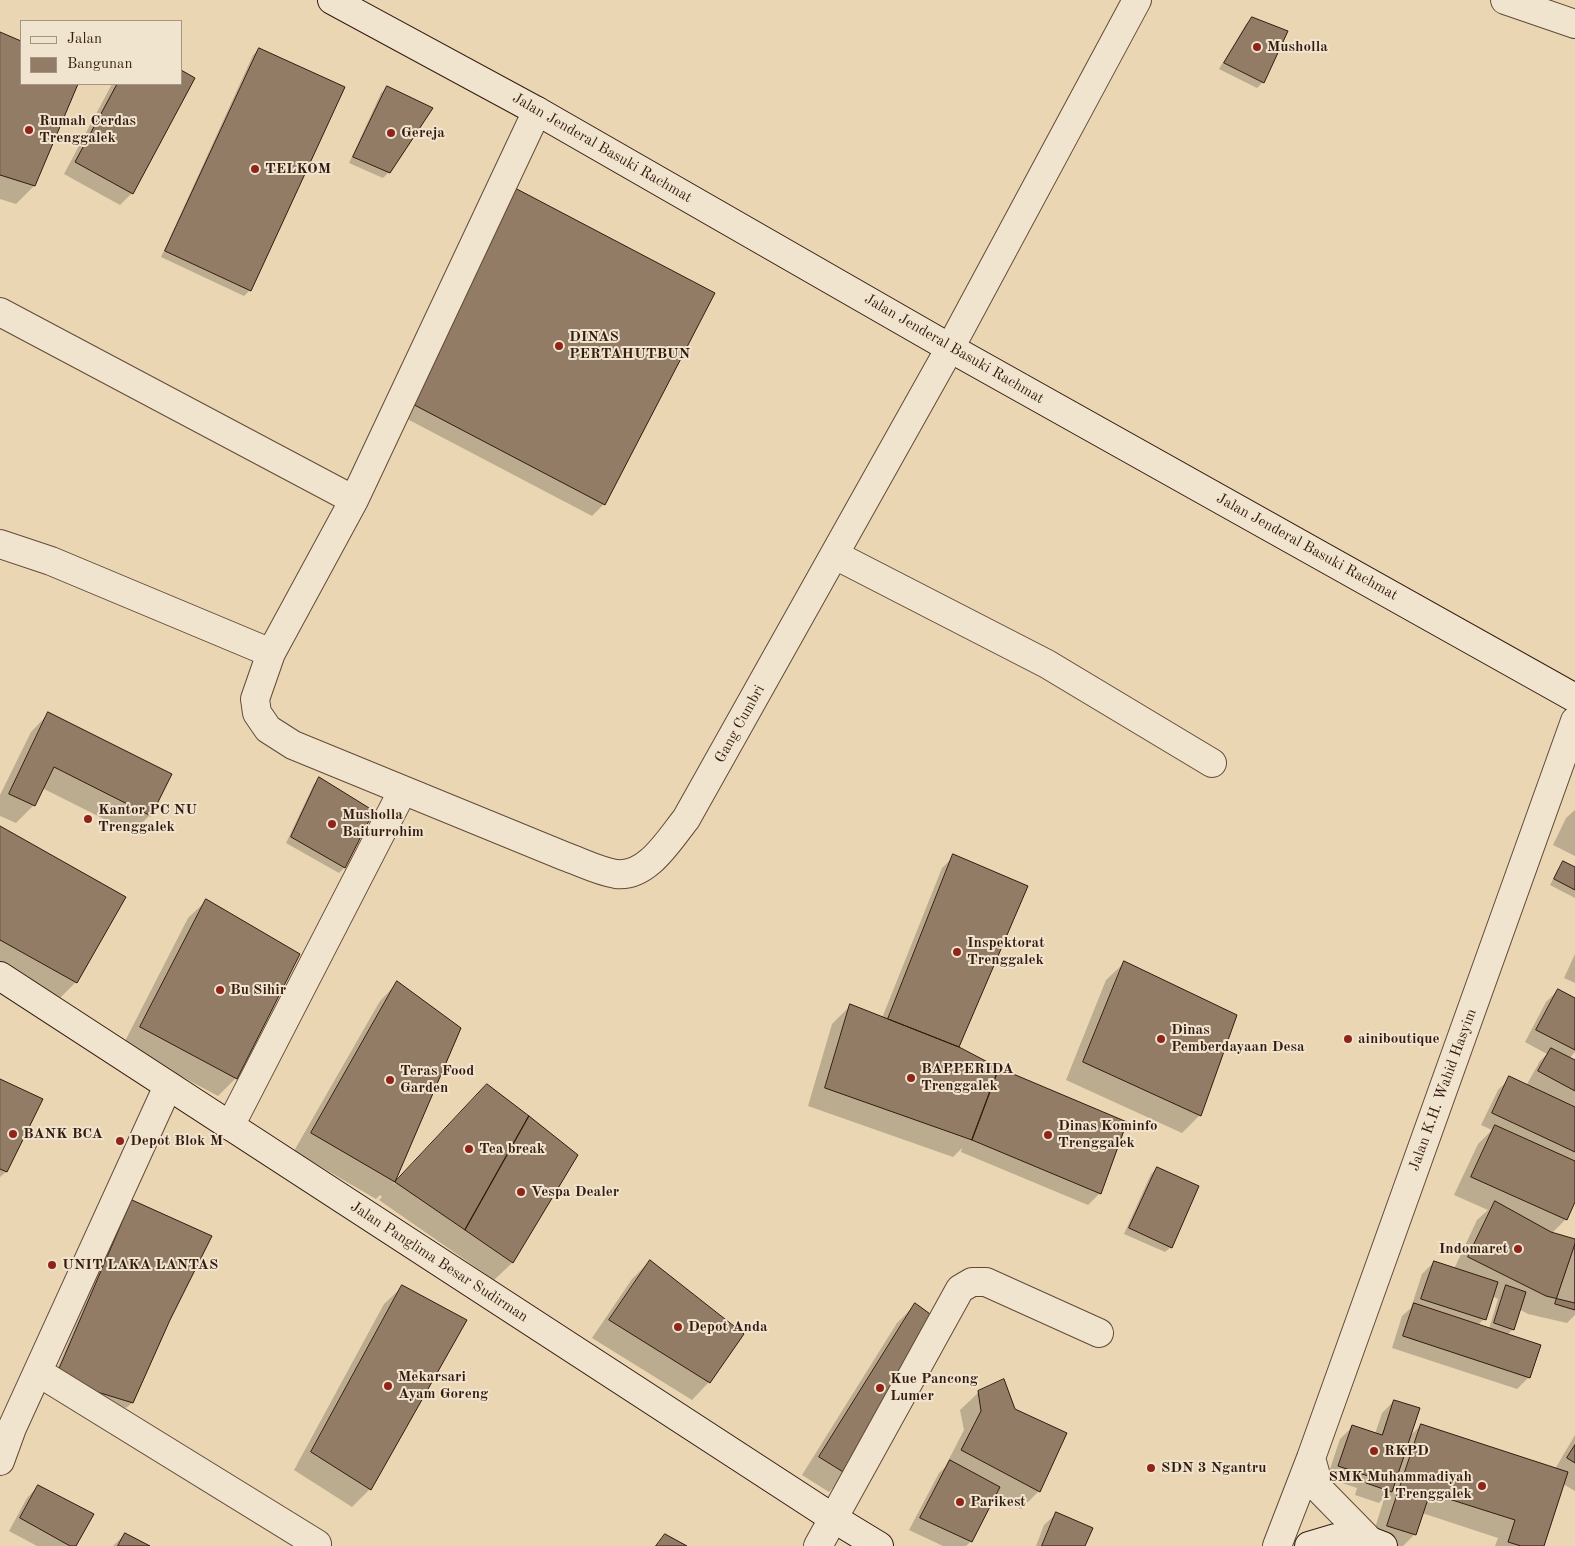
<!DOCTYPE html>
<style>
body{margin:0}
#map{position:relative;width:1575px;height:1546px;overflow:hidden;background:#ead6b3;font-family:"Old Standard TT",serif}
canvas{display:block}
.legend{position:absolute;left:20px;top:20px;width:162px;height:65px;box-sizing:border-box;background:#f1e4ce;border:1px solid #a59482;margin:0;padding:6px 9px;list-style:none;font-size:15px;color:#331b10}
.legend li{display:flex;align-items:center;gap:10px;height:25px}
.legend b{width:25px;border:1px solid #a59482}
</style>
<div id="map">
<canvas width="1575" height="1546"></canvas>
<ul class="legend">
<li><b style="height:6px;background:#f1e4ce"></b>Jalan</li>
<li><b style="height:14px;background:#927c65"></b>Bangunan</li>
</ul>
</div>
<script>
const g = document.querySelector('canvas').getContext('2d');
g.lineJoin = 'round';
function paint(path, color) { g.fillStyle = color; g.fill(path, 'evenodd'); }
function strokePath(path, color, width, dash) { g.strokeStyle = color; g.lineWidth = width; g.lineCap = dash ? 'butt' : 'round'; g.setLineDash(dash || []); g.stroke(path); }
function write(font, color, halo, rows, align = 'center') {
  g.font = font + ' "Old Standard TT",serif'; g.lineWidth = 4; g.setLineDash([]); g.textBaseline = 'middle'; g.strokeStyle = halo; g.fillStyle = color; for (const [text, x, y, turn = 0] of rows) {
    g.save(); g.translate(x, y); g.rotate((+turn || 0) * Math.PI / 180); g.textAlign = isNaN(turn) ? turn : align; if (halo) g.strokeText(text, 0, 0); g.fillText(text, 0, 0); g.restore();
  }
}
paint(new Path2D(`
 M1252,18l11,64 -6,6 -38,-19 27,-45z
 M0,33l21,9v42h56l-43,102 -18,18 -16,-5z
 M259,49l-9,241 -6,6 -83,-39 92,-202z
 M193,79l-61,114 -12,12 -56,-31 48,-90h69z
 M387,87l2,85 -6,6 -34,-15 32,-70z
 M713,294l-109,210 -12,12 -200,-105z
 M48,714l102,101 -18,18 -90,-45 -8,17 -18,18 -16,-7v-21l31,-63z
 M320,778l52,33 -28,57 -5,5 -53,-30 28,-59z
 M1575,806v50l-22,-11 13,-27 9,-8z
 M0,828l76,154 -18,18 -58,-33z
 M954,856l4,192 142,145 -12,12 -127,-53 1,-4 -9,9 -145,-51 24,-82 18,-18 32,12 60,-150z
 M1564,863l11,6v29l-25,-13 8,-16z
 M206,901l30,177 -18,18 -95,-51 65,-127z
 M1575,954v29l-11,-5z
 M1124,963l76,152 -18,18 -116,-53 40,-100z
 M397,983l62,45 -66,157 77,-81 107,51 -65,108 -18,17 -115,-80 3,-3 -2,-2 -4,4 -82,-48 86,-150z
 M1558,990l17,9v53l-6,7 4,2 2,-3v48l-2,2 2,1v90l-9,20 -15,15 24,7v74l-8,8 -39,-9 -9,-5 -6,20 -6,6 22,42 -12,12 -125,-41 10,-32 9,-8 11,-34 12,-12 20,7 23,-49 11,-10 -34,-15 24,-51 14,-14 -11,-5 17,-35 12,-12 16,8 14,-25 7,-7 -22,-12 21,-40zM1492,1296l6,3 -9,30 -11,-4 6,-6z
 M0,1080l41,19 -35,73 -6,5z
 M1157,1168l14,79 -6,5 -41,-18 27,-60z
 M132,1202l37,118 -37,83 -6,5 -76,-23 77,-178z
 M650,1261l59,121 -17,18 -100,-62 40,-59z
 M402,1287l-32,202 -18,18 -58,-37 90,-166z
 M915,1305l-68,169 -18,18 -27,-17 95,-152z
 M979,1392l60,99 -18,18 -26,-14 -24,46 -5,5h-23l-34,-16 30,-57 6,-6 19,-37 -4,-20z
 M1394,1401l15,36 12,-12 134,44 20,-34v56l-12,-7 -21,62h-47l3,-8 -76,-25 -8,22 -11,11h-26l-7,-2 15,-48 -6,7 -24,-8 2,-7 -30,-10 13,-39 12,-12 23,7 7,-21z
 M38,1486l37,60h-38l-28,-15 18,-33z
 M1056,1514l27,32h-47l8,-21z
 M125,1534l22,12h-34z`), '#0003');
const building = new Path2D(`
 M1252,17l36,14 -24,52 -40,-20z
 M0,32l21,9v43h57l-43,102 -35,-11z
 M259,48l86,39 -94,204 -86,-40z
 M181,70l14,8 -62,116 -58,-32 42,-78h64z
 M387,86l46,22 -43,65 -37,-16z
 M513,187l202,106 -110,212 -202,-106z
 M48,712l124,62 -21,42 -97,-49 -19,39 -26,-12z
 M319,777l55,34 -29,57 -54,-31z
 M0,826l126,71 -49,86 -77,-43z
 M953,854l75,32 -69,161 -71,-28z
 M1563,861l12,6v23l-21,-11z
 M206,899l94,55 -63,125 -97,-52z
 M1124,961l113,54 -36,101 -118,-54z
 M397,981l64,47 -66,154 -84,-49z
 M1558,989l17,9v52l-39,-20z
 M850,1004l109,43 40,21 -27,72 -147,-52z
 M1551,1048l24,12v31l-37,-20z
 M999,1068l128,54 -26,72 -129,-54z
 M1509,1076l66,31v45l-83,-39z
 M0,1079l43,20 -36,73 -7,-3z
 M487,1084l42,32 -64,114 -70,-48z
 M529,1116l49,39 -65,108 -48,-33z
 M1495,1125l80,36v41l-8,18 -96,-43z
 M1157,1167l42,19 -27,62 -43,-20z
 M132,1200l80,36 -42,84 -37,83 -78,-24z
 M1495,1201l56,31 24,7v64l-29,-7 -78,-39z
 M1575,1244v66l-20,-6z
 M650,1260l94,74 -34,49 -101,-63z
 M1434,1261l64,21 -12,38 -65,-21z
 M402,1285l65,35 -96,170 -60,-38z
 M1506,1285l20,7 -12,38 -20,-7z
 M915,1303l22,16 -89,156 -29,-18z
 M1414,1303l127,42 -11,33 -127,-42z
 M1004,1379l11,30 52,24 -27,59 -79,-42 20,-39 -3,-20z
 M1394,1400l26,8 -28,84 -26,-9 2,-7 -30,-10 14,-41 30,10z
 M1421,1424l147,48 -24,74h-23l-13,-4 7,-22 -85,-27 -14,42 -29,-9z
 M1575,1445v18l-8,-5z
 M950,1460l50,27 -28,55 -52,-24z
 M38,1485l56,29 -18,32h-6l-50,-28z
 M1056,1512l37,16 -8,18h-43z
 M125,1533l25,13h-32z
 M665,1534l22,12h-31z`);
paint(building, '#927c65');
strokePath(building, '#331b10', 1);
const street = new Path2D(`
 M1505,0l70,24
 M537,111l-183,389 -83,153 -16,46 2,14 11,16 25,16 271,111c17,6 34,15 52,18 31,4 53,-34 70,-55l264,-471 187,-348
 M0,312l354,188
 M0,544l51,17 220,92
 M835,555l212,109 165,99
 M230,1126l173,-336
 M38,1372l279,172
 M1311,1458l9,32 50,51
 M0,1461l12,-33 156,-342
 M818,1546l142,-257 12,-7h14l113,51
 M1277,1546l34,-88 264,-737`);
const secondary = new Path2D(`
 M332,0l205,111 413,237 625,350
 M0,976l833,542 46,28
 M1309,1546l27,-8 34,3 13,5`);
strokePath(street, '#614a39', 30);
strokePath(secondary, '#331b10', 30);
strokePath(street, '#f1e4ce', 28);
strokePath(secondary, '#f1e4ce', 28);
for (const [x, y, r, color] of [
 [1257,47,5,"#8f2418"],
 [29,130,5,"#8f2418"],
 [391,133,5,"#8f2418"],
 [255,169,5,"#8f2418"],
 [559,346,5,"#8f2418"],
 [88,819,5,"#8f2418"],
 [332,824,5,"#8f2418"],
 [957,952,5,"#8f2418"],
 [220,990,5,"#8f2418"],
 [1161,1039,5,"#8f2418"],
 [1348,1039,5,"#8f2418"],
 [911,1078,5,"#8f2418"],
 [390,1080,5,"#8f2418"],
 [13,1134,5,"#8f2418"],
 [1048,1135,5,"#8f2418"],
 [120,1141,5,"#8f2418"],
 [469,1149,5,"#8f2418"],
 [521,1192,5,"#8f2418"],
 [1518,1249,5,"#8f2418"],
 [52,1265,5,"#8f2418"],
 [678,1327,5,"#8f2418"],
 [388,1386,5,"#8f2418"],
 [880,1388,5,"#8f2418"],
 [1374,1451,5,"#8f2418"],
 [1151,1468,5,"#8f2418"],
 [1482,1486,5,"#8f2418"],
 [960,1502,5,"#8f2418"]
]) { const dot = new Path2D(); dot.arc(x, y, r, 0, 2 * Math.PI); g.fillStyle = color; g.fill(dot); strokePath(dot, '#f1e4ce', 2); }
write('bold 15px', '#331b10', '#f1e4ce', [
 ["Musholla",1267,47],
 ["Rumah Cerdas",39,121],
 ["Trenggalek",39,138],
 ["Gereja",401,133],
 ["TELKOM",265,169],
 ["DINAS",569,337],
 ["PERTAHUTBUN",569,354],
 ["Kantor PC NU",98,810],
 ["Trenggalek",98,827],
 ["Musholla",342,815],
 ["Baiturrohim",342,832],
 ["Inspektorat",967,943],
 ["Trenggalek",967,960],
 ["Bu Sihir",230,990],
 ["Dinas",1171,1030],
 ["Pemberdayaan Desa",1171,1047],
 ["ainiboutique",1358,1039],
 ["BAPPERIDA",921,1069],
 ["Trenggalek",921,1086],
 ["Teras Food",400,1071],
 ["Garden",400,1088],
 ["Dinas Kominfo",1058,1126],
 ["Trenggalek",1058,1143],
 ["BANK BCA",23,1134],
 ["Depot Blok M",130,1141],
 ["Tea break",479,1149],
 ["Vespa Dealer",531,1192],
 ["Indomaret",1508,1249,"right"],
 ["UNIT LAKA LANTAS",62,1265],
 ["Depot Anda",688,1327],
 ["Mekarsari",398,1377],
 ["Ayam Goreng",398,1394],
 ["Kue Pancong",890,1379],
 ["Lumer",890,1396],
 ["RKPD",1384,1451],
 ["SDN 3 Ngantru",1161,1468],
 ["SMK Muhammadiyah",1472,1477,"right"],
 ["1 Trenggalek",1472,1494,"right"],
 ["Parikest",970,1502]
], 'left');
write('15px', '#331b10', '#f1e4ce', [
 ["Jalan Jenderal Basuki Rachmat",602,148,30],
 ["Jalan Jenderal Basuki Rachmat",954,349,30],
 ["Jalan Jenderal Basuki Rachmat",1307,547,29],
 ["Gang Cumbri",740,724,-61],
 ["Jalan K.H. Wahid Hasyim",1443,1090,-70],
 ["Jalan Panglima Besar Sudirman",439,1262,33]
]);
</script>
